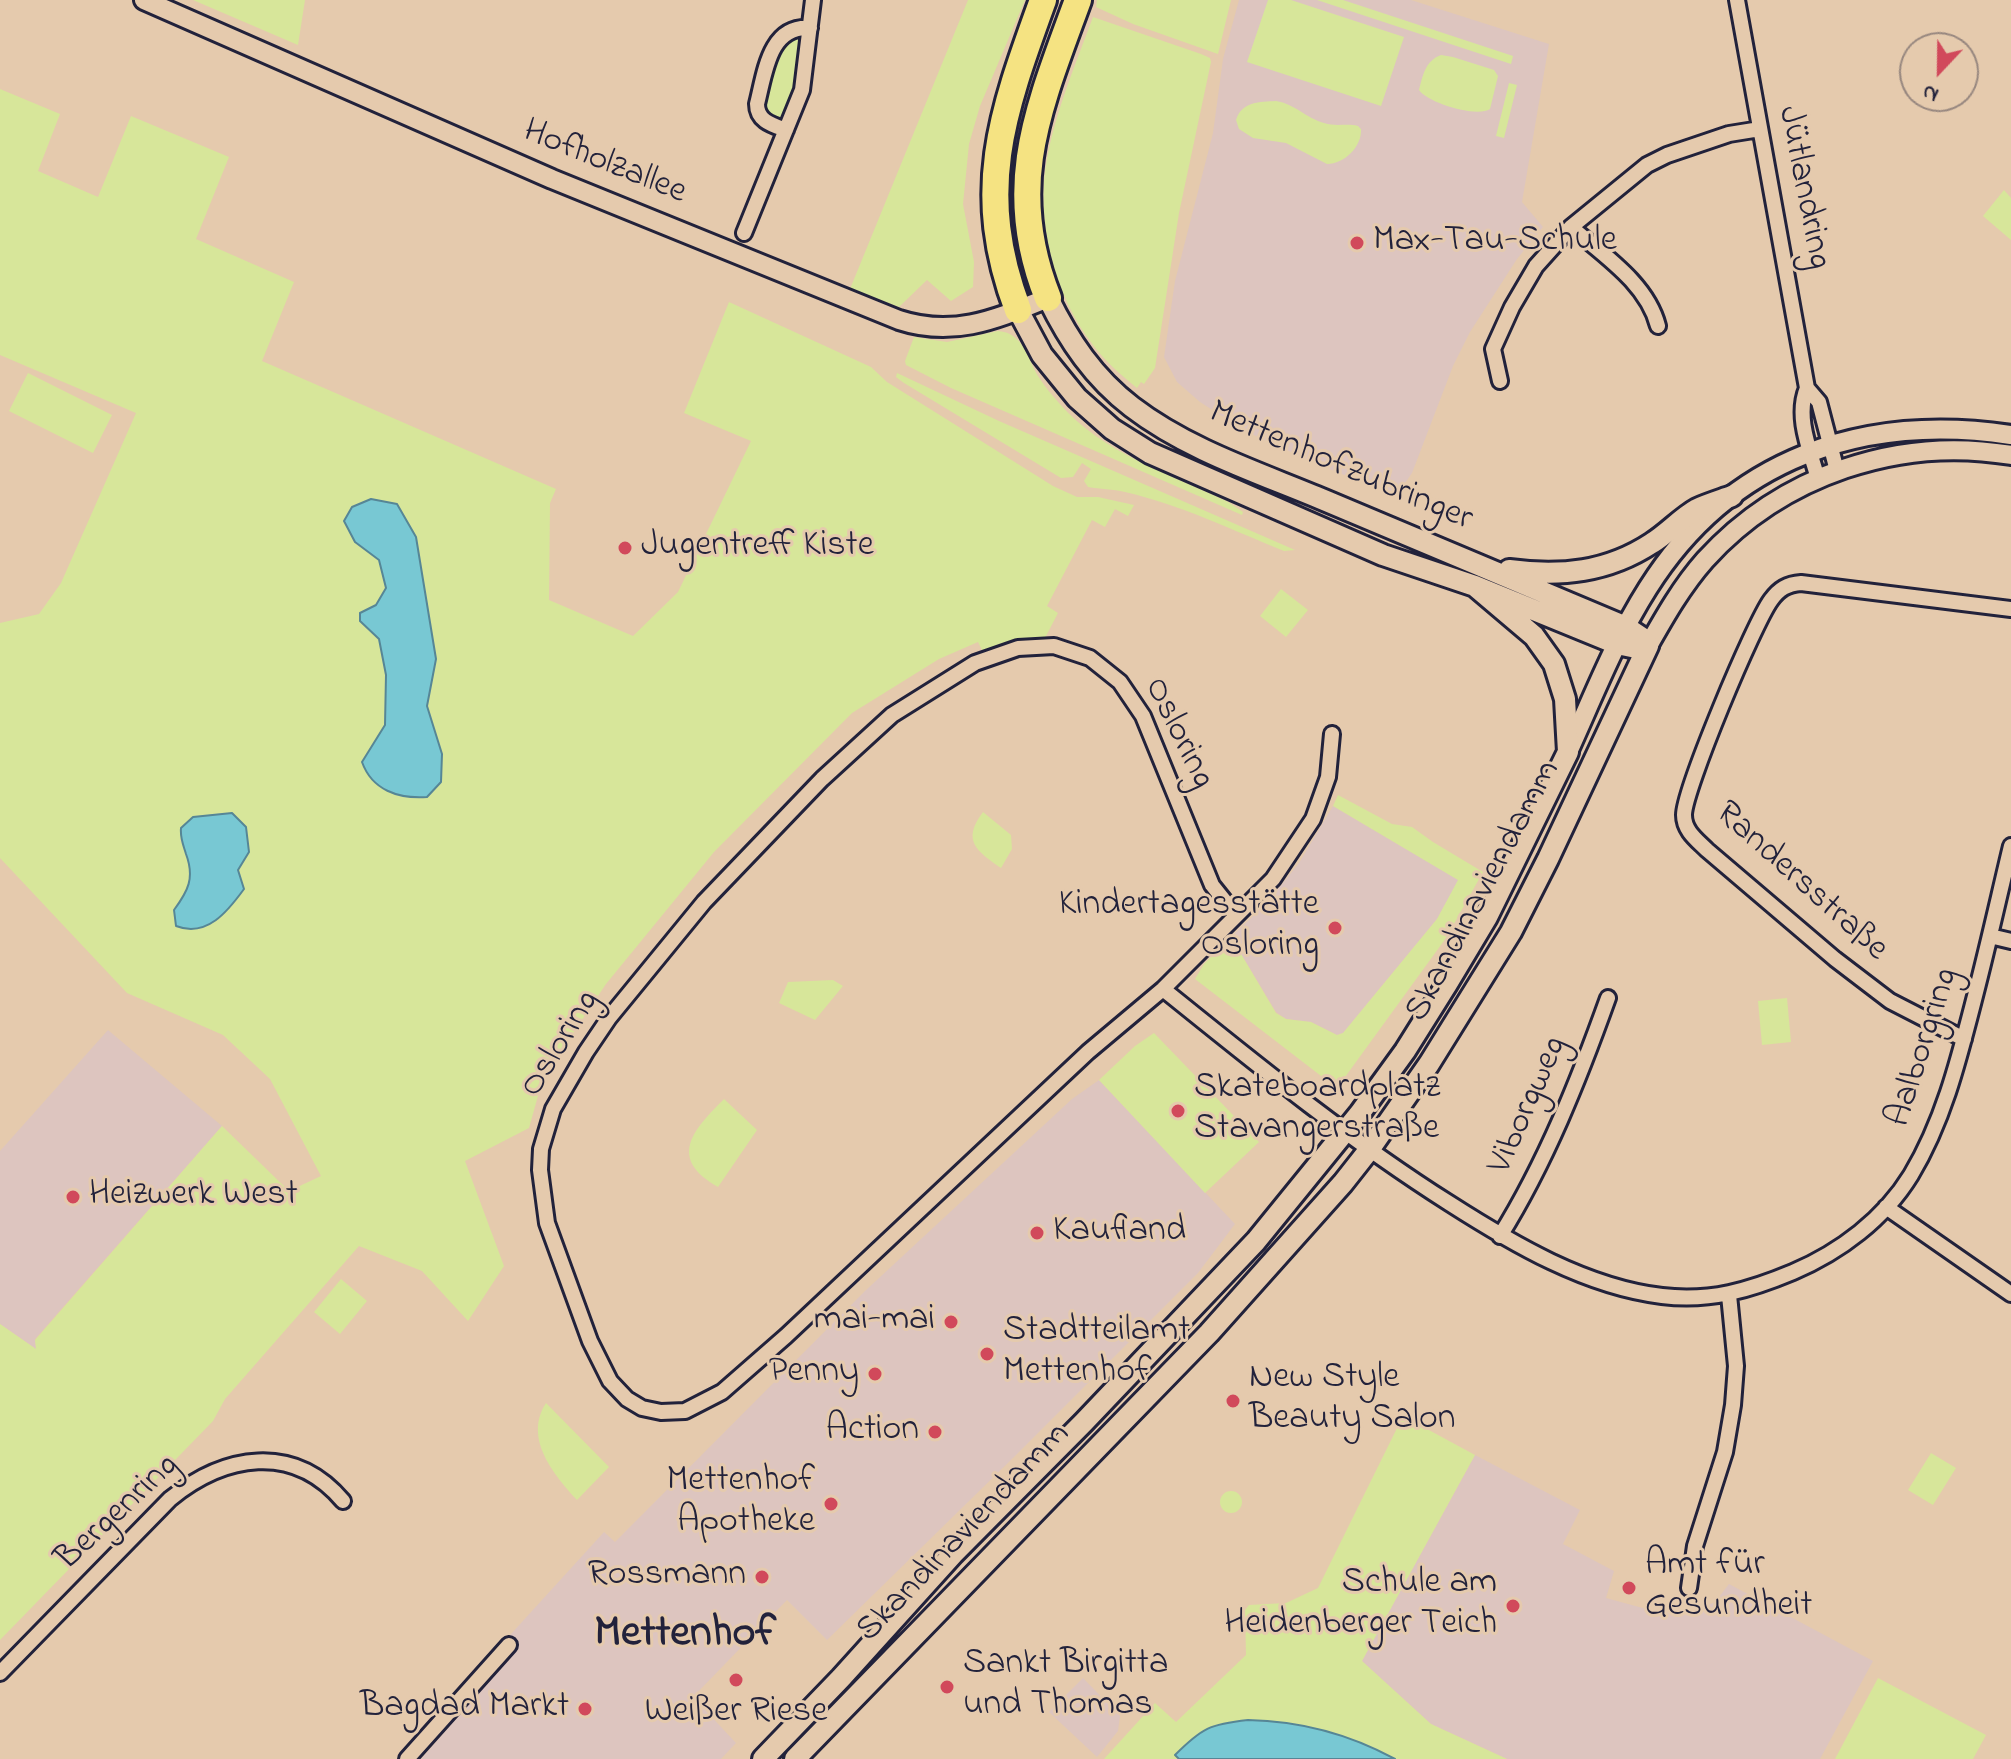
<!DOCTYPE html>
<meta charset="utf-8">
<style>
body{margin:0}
#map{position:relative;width:2011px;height:1759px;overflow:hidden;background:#e5caad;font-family:"Indie Flower",sans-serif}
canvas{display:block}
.north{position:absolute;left:1899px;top:32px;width:80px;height:80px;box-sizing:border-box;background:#e5caad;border:2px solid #97877f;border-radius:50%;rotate:202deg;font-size:22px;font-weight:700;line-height:32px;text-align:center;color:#22223b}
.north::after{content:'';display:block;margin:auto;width:28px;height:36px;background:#d1495b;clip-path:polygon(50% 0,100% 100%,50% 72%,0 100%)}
</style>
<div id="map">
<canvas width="2011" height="1759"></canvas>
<div class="north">N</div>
</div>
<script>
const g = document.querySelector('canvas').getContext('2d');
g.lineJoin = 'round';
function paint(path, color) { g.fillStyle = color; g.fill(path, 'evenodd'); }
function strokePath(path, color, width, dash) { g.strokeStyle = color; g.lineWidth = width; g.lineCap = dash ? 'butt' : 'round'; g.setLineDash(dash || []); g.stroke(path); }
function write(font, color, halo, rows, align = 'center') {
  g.font = font + ' "Indie Flower",sans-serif'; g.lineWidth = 6; g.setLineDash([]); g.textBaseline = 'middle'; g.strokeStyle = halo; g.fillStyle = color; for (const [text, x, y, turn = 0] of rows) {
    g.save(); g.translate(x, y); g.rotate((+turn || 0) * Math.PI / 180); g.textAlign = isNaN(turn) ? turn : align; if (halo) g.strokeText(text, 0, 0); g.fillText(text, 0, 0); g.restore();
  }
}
paint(new Path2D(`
 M1239,0h172l138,44 -27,158 21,25 -26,32 -47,73 -17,34 -41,107 -16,23 -79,-32 -72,-33 -45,-29 -23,-20 -13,-25 11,-76 38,-148 10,-74z
 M1333,806l126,74 -22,39 -94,114 -6,2 -26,-13 -25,-3 -10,-7 -45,-75 36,-34 32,-40z
 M108,1030l114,96 -187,213 1,10 -36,-25v-173z
 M1099,1080l136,144 -37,49 -184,184 -187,183 -40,-40 -94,97 43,46 -15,16h-300l80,-91 -11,-11 114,-125 11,10 250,-251 207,-192z
 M1475,1455l105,55 -17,34 51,27 -8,27 44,12 42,2 23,-10 14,-18 144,77 -53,98h-313l-76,-35 -69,-63z
 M1083,1678l37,38 -2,15 -21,26 -48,-45z`), '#ddc5bf');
paint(new Path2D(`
 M193,0h112l-7,45z
 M968,0h57l-45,106 -11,38 -6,60 11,58 -1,25 -22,14 -24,-21 -28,27 -49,-18z
 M1097,0h134l-13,54 -85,-30 -37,-17z
 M1268,0h23l113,37 -23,69 -134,-44z
 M1317,0h26l170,56 -2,8z
 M1093,17l108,37 9,4 1,4 -32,151 -24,155 -11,16 -3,-2 -4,6c-16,-13 -32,-27 -44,-43 -39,-50 -58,-125 -46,-187 9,-48 29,-95 46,-141z
 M794,37h4l4,6 -6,45 -14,33 -17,-7 -2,-10 18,-60z
 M1441,55l12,2 41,13 4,6 -8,33c-13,9 -62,-6 -71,-19 4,-15 6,-29 22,-35z
 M1509,83l8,2 -13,53 -8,-2z
 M0,89l60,25 -22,57 60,26 33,-81 98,41 -33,82 98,43 -32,79 294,128 -6,14 -1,97 84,36 45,-44 73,-151 -67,-28 45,-111 142,65 16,15 166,104 24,11h21l36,8 -6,11 -13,-7 -10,18 -13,-7 -45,86 11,7 -14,27 -34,3 -27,9 -5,-10 -39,17 -87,54 -138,139 -108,132 -63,94 -14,50 -64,33 39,105 -36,55 -46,-50 -63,-25 -134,153 -12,22 -213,219v-316l36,25 -1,-9 187,-214 67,65 32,-15 -51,-97 -47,-44 -96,-42 -127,-135v-235l39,-9 22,-31 75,-170 -136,-58zM416,537l20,122 -9,47 15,48 -80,8 23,-37 1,-50 -7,-36 -19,-19v-7l16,-8 10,-16 -7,-29 -24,-18zM180,839l69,13 -11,18 -64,41c20,-30 20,-39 6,-72z
 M1276,101c19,3 30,17 48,22 12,4 23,0 34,3l3,3c1,18 -17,35 -34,35l-41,-21 -33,-5 -14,-9 -3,-9c6,-19 24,-18 40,-19z
 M2004,190l7,8v42l-28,-24z
 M998,331c27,2 29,29 42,48 5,8 12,16 19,24 43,50 111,71 169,99l15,10 -1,3 -291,-127 -45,-23 -1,-4 9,-24 33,5z
 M28,373l84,42 -19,38 -84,-42z
 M897,373l102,48 296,129 -11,1c-52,-21 -103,-46 -159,-59 -12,-3 -25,-3 -37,-5l-4,-6 7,-12 -9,-6 -9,14 -12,1 -157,-95 -8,-6z
 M1281,589l27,21 -22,27 -26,-21z
 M1338,795l54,29 20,3 21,15 50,30 -37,66 -106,146 -15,-5 -130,-100 9,-15 27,-27 45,76 10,6 25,3 26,13 6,-2 94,-114 21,-39 -125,-74z
 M983,812l28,23 1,14 -11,19c-24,-17 -40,-27 -18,-56z
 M833,980l10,6 -28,34 -36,-17 9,-21z
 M1787,998l4,44 -29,3 -4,-44z
 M1154,1033l105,109 -54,51 -106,-113 36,-34z
 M724,1099l33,31 -39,57c-51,-29 -25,-57 6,-88z
 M341,1279l26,22 -27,33 -26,-22z
 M546,1403l63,64 -32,33c-23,-25 -54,-62 -31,-97z
 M1403,1416l72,39 -113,206 69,63 76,35h-403l51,-56 21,19 70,-67 -1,-45 4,-5 37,-2 32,-15z
 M1931,1453l25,15 -23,37 -25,-15z
 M1220 1502a11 11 0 1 1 22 0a11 11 0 1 1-22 0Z
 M1878,1678l108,57 -13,24h-138z`), '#d7e69a');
const water = new Path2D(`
 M371,499l26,5 19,33 20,122 -9,47 15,48 -1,28 -14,15c-29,2 -55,-7 -65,-35l23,-37 1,-50 -7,-36 -19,-18v-8l16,-8 10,-17 -7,-28 -24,-18 -11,-21 8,-14z
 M232,813l14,14 3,25 -11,18 6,19c-16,22 -37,49 -68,37l-2,-16c14,-19 21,-32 12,-56 -3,-10 -6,-16 -5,-26l12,-11z
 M1248,1720c52,1 101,14 147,39h-216l-4,-4c27,-27 35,-31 73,-35z`);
paint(water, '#78c8d3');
strokePath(water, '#568696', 2);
const minor = new Path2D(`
 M1737,0l70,388 12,14 18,69
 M786,130c-14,-5 -29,-9 -29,-26 8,-31 12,-79 53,-76
 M1571,227c32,28 76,56 87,99
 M744,233l58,-143 11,-90
 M1500,381l-7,-32 19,-42 24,-41 35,-39 76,-62 20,-10 62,-21 31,-5
 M1807,388c-12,29 3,62 11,91
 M1236,915l-24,-30 -69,-169 -23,-34 -30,-24 -36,-12 -36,2 -43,15 -83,52 -70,64 -118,123 -95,116 -23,34 -33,57 -12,40 -1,21 7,53 43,118 20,40 17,18 15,9 19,4 24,-1 37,-19 64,-56 302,-284 75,-63 110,-110 40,-60 15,-42 4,-43
 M1990,936l21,5
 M1163,989c93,75 185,150 286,214 64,41 137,84 213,93 48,6 88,-6 131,-24 47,-20 91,-53 118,-97 33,-55 48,-117 64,-179 13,-50 24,-100 36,-150
 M1964,1039l-74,-38 -55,-42 -128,-109c-10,-10 -23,-19 -23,-35 0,-25 70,-192 87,-215 8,-11 16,-16 30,-17l210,26
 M1886,1207l125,87
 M1500,1236c46,-74 79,-157 108,-238
 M1689,1588l6,-42 30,-94 8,-47 3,-39 -7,-71
 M0,1673l170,-174c54,-44 123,-57 173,2
 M407,1759l102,-114`);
const tertiary = new Path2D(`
 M144,0l408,179 347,141c55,18 97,-1 149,-22
 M1648,646c17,-30 34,-60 57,-86 77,-85 194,-124 306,-105
 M1568,752c25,-55 47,-112 80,-164 82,-130 215,-175 363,-153`);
const secondary = new Path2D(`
 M1018,310l24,45 35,43 35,31 38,24 233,102 92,31 142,58 29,6
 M1509,570c52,7 99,2 143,-27 16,-10 29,-25 45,-34 11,-5 24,-9 35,-13
 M763,1759l78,-81 112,-124 131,-132 172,-181 104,-128 45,-62 42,-67 40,-67 81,-165 -3,-53 -11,-35 -20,-28 -59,-50
 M795,1759l414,-426 134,-150 26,-33 60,-86 82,-132 37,-73 100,-213 -7,-9 -15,-10c-100,-43 -201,-85 -302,-127 -64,-27 -136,-50 -192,-93 -38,-29 -63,-66 -84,-109`);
const motorway = new Path2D(`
 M1048,298c-45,-112 -9,-191 30,-298
 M1018,310c-45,-119 -16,-197 25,-310`);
strokePath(minor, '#22223b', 20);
strokePath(tertiary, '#22223b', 24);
strokePath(secondary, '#22223b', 26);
strokePath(motorway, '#22223b', 32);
strokePath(minor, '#e5caad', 14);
strokePath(tertiary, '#e5caad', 18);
strokePath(secondary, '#e5caad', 20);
strokePath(motorway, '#f5e382', 26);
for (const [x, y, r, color] of [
 [1357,243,8,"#d1495b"],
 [625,548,8,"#d1495b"],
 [1335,928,8,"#d1495b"],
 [1178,1111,8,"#d1495b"],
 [73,1197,8,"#d1495b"],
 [1037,1233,8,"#d1495b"],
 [951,1322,8,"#d1495b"],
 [987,1354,8,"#d1495b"],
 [875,1374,8,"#d1495b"],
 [1233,1401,8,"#d1495b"],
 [935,1432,8,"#d1495b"],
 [831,1504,8,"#d1495b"],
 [762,1577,8,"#d1495b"],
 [1629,1588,8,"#d1495b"],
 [1513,1606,8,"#d1495b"],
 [736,1680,8,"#d1495b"],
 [947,1687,8,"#d1495b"],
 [585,1709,8,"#d1495b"]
]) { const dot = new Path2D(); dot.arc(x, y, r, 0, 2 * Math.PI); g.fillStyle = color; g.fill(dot); strokePath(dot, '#e5caad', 3); }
write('36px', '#22223b', '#e5caad', [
 ["Hofholzallee",604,164,22],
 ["Jütlandring",1802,188,79],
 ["Mettenhofzubringer",1340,468,23],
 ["Osloring",1177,734,64],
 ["Randersstraße",1800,883,42],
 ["Skandinaviendamm",1485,892,-62],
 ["Osloring",562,1045,-58],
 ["Aalborgring",1925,1048,-72],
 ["Viborgweg",1530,1106,-66],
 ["Bergenring",119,1514,-43],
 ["Skandinaviendamm",965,1534,-46]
]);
write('36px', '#22223b', '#e5caad', [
 ["Max-Tau-Schule",1373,243],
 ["Jugentreff Kiste",641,548],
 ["Kindertagesstätte",1319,907,"right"],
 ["Osloring",1319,948,"right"],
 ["Skateboardplatz",1194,1090],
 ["Stavangerstraße",1194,1131],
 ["Heizwerk West",89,1197],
 ["Kaufland",1053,1233],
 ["mai-mai",935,1322,"right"],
 ["Stadtteilamt",1003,1333],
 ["Mettenhof",1003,1374],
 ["Penny",859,1374,"right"],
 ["New Style",1249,1380],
 ["Beauty Salon",1249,1421],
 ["Action",919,1432,"right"],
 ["Mettenhof",815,1483,"right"],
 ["Apotheke",815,1524,"right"],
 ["Amt für",1645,1567],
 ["Gesundheit",1645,1608],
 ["Rossmann",746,1577,"right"],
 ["Schule am",1497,1585,"right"],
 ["Heidenberger Teich",1497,1626,"right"],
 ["Sankt Birgitta",963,1666],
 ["und Thomas",963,1707],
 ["Bagdad Markt",569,1709,"right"],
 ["Weißer Riese",736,1714,"center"]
], 'left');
write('bold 44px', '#22223b', '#e5caad', [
 ["Mettenhof",685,1637]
]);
</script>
